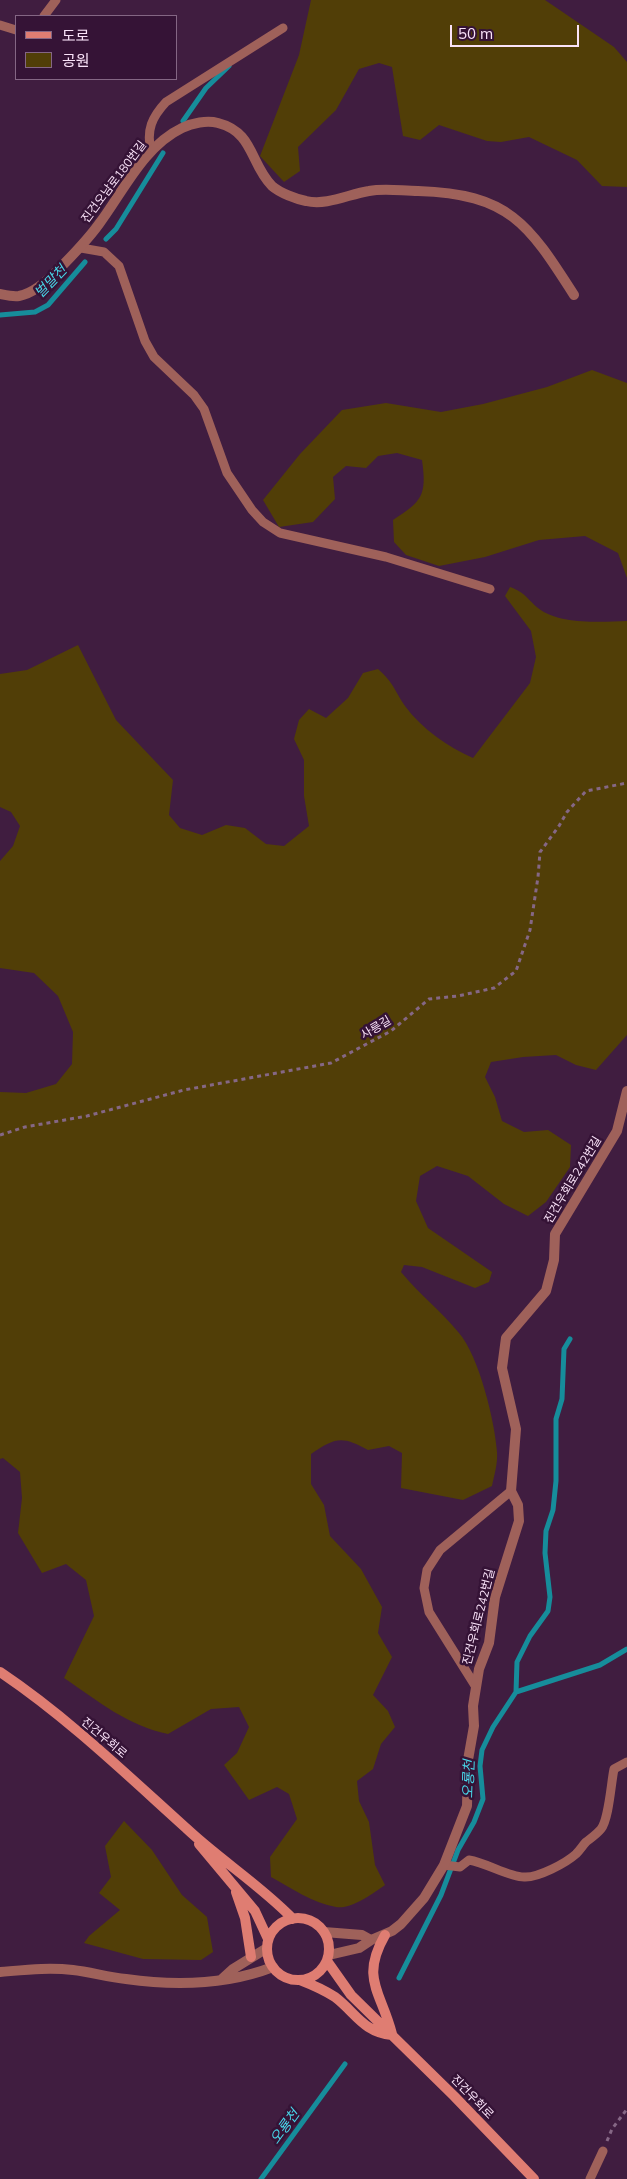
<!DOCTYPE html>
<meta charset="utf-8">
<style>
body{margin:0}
#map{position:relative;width:627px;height:2179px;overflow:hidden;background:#401d40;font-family:Mulish,"Noto Sans KR",sans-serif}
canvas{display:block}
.legend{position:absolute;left:15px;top:15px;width:162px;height:65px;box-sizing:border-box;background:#351336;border:1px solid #846684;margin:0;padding:6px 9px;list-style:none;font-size:15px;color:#fae3f9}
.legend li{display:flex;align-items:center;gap:10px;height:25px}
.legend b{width:25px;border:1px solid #846684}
.scale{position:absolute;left:450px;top:25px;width:129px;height:22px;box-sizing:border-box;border:2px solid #fae3f9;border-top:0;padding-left:6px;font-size:15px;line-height:18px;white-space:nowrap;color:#fae3f9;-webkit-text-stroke:4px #351336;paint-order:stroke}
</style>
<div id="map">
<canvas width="627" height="2179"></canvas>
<ul class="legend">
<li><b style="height:6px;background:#df7d72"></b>도로</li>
<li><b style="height:14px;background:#513e07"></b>공원</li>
</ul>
<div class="scale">50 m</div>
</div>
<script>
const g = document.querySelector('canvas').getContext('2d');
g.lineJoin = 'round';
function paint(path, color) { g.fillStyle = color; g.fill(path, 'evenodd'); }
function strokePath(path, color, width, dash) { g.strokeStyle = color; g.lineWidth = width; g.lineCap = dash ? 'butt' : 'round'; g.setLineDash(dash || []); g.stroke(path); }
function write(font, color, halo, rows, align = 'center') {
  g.font = font + ' Mulish,"Noto Sans KR",sans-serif'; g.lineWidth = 5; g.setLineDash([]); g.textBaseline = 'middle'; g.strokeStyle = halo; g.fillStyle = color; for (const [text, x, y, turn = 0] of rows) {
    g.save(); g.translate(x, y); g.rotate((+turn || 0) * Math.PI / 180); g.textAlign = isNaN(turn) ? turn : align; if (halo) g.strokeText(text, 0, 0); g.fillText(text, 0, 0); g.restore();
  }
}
paint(new Path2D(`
 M311,0h234l69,47 13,15v125l-25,-1 -25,-26 -48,-23 -28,5 -14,-1 -48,-16 -19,15 -17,-4 -11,-69 -13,-4 -20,6 -23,41 -38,37 2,24 -16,11 -24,-26 39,-101z
 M592,370l35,13v195l-9,-25 -33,-17 -46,4 -54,17 -46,9 -33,-11 -12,-13 -1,-22c29,-19 34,-24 29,-60l-25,-7 -19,3 -12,12 -20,-2 -13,11 2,22 -22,23 -34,5 -16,-27 37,-46 42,-44 44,-7 55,9 42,-8 64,-17z
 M510,587c16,6 16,11 28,21 21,17 64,14 89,13v414l-31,35 -20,-5 -20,-10 -33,2 -32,5 -6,15 10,20 7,24 22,11 24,-2 23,15 -1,22 -24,35 -18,14 -24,-12 -36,-28 -31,-10 -17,10 -4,25 12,27 64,44 -3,10 -14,6 -53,-21 -18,-2 -3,7c18,22 40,39 58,61 20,23 36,89 38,119 1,11 -3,24 -5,34l-29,14 -62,-12 1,-35 -13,-7 -21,4c-26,-14 -32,-13 -57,4v30l13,21 6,31 31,33 21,38 -4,26 14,24 -19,38 15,16 7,16 -14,17 -8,25 -16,12 2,20 10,21 6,43 10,20c-11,8 -35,25 -49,22 -23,-4 -45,-19 -65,-30l-1,-20 27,-38 -8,-25 -12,-7 -28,13 -25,-35 13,-12 12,-26 -10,-20 -28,2 -43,25c-40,-8 -70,-33 -104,-56l30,-62 -8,-36 -20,-16 -24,9 -24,-40 4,-35 -2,-26 -17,-14 -3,1v-367l26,1 30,-9 16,-20 1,-32 -15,-36 -24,-23 -34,-5v-107l13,-15 7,-20 -9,-14 -11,-5v-133l27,-4 51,-25 38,75 57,60 -4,35 11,13 22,7 24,-10 19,3 21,16 18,2 25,-20 -5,-30v-36l-10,-21 5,-19 10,-11 17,9 22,-20 15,-25 15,-4c15,13 17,22 27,37 17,23 43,41 68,52l57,-75 6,-26 -5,-26 -26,-35z
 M124,1821l28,29 30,45 25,22 6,35 -12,8 -58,-1 -59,-16 5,-7 31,-26 -21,-17 12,-16 -6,-31z`), '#513e07');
strokePath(new Path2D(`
 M183,121l23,-33 23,-22
 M106,239l10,-10 47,-76
 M0,315l35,-3 13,-7 37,-43
 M516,1692l1,-30 13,-26 18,-25 2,-14 -5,-44 1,-22 7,-21 3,-29v-62l6,-20 2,-50 6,-10
 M399,1978l42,-83 17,-45 16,-28 9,-23 -3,-33 2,-16 11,-23 23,-35 84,-27 27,-16
 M261,2179l84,-115`), '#168d9b', 5);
strokePath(new Path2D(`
 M0,1135l25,-8 62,-11 97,-26 147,-27 60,-32 38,-32 29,-3 36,-8 22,-17 14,-41 8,-53 2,-25 19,-26 8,-14 19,-21 41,-8
 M607,2141l5,-12 15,-20`), '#856785', 3, [4, 4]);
strokePath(new Path2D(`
 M44,16l12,-16
 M0,25l16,5
 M151,151c-5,-21 1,-34 15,-49l117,-74
 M81,248l23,4 15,14 26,75 9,16 40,38 10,14 23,64 25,37 11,12 17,11 106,24 104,32
 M476,1687l-47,-75 -5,-24 3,-18 13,-20 71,-59
 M444,1865l16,2 9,-7c18,3 40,17 55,17 14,1 42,-14 52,-23 4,-4 7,-9 10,-12 5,-4 11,-8 15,-13 8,-10 10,-46 13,-60l13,-7
 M590,2179l13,-28`), '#9f615a', 9);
strokePath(new Path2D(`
 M0,294c5,1 13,3 19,2 15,-3 26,-14 37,-24 15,-15 30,-30 43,-48 24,-32 45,-78 83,-96 10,-5 25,-8 36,-5 36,9 32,41 54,63 8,7 24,13 34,15 21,5 43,-7 63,-10 16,-3 33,0 49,0 91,3 110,32 156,104
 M324,1932l38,3 9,5
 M329,1955l30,-7 12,-8 21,-9 9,-7 23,-26 20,-33 23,-59 1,-46 6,-34 -1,-20 6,-37 10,-26 6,-46 24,-76 -1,-16 -7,-14 5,-62 -14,-61 4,-30 40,-47 8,-31 1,-26 62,-103 10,-40
 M0,1972c24,-2 48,-5 73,-2 17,2 35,7 53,9 49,7 100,6 147,-12
 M221,1980l12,-11 34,-21`), '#9f615a', 10);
strokePath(new Path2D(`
 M0,1672c67,45 126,102 186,156 34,32 74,57 107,91
 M199,1844l56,67 13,28
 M236,1892l9,26 6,39
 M267 1949a31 31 0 1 1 62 0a31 31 0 1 1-62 0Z
 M385,1935c-25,44 -4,56 7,99
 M327,1961l24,34 103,101 80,83
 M300,1980c13,5 24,10 35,17 21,16 28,35 57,38`), '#df7d72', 10);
write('12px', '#fae3f9', '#351336', [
 ["진건오남로180번길",114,182,-53],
 ["사릉길",376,1028,-31],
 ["진건우회로242번길",573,1180,-59],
 ["진건우회로242번길",479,1617,-76],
 ["진건우회로",104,1738,40],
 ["진건우회로",472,2097,46]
]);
write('italic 14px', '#48d7e9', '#351336', [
 ["벌말천",51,282,-46],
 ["오룡천",469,1779,-88],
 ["오룡천",285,2127,-54]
]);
</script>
